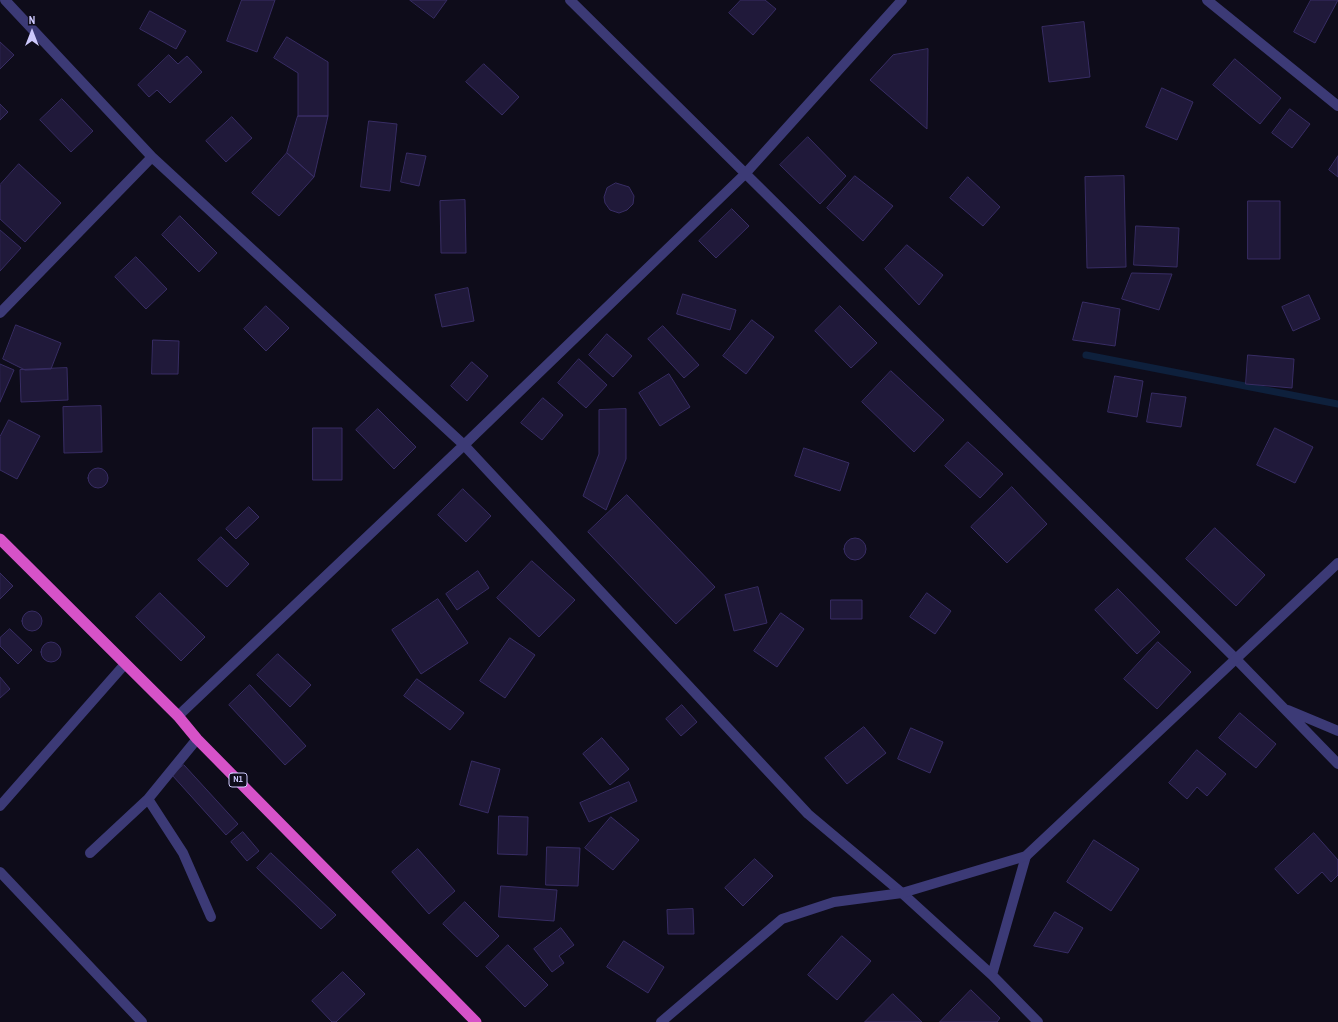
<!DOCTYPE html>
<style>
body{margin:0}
#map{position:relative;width:1338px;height:1022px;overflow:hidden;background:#0e0c1a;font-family:"Archivo Narrow",sans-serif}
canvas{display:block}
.north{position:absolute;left:12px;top:12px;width:40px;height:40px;-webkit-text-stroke:3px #0e0c1a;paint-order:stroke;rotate:0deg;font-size:11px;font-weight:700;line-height:16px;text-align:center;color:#cec9fc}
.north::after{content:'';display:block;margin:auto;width:14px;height:18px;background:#cec9fc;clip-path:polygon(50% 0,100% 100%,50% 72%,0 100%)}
</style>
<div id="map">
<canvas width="1338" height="1022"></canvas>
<div class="north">N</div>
</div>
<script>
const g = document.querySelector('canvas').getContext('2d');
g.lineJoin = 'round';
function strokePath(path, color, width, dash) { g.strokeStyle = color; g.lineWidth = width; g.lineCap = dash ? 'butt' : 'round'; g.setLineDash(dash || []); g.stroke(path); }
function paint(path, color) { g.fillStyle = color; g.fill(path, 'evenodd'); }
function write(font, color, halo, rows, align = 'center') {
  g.font = font + ' "Archivo Narrow",sans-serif'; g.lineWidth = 3; g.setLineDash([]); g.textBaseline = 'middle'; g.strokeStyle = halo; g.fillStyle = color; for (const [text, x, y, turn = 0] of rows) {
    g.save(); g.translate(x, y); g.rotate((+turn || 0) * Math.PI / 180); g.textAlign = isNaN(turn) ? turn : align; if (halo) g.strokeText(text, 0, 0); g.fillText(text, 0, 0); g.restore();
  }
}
strokePath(new Path2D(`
 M1086,355l252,49`), '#0e203c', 7);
const building = new Path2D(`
 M242,0h33l-18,52 -30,-11z
 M410,0h37l-13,18z
 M741,0h24l11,9 -23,26 -24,-22z
 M1311,0h27l-23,43 -21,-11z
 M150,11l36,20 -10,18 -36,-20z
 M1084,22l6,55 -41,5 -7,-55z
 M287,37l41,25v54h-30v-43l-24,-15z
 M0,42l14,13 -14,14z
 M928,49l-1,80 -57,-49 23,-25z
 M169,55l9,9 9,-8 15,16 -32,31 -13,-13 -8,7 -11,-12z
 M1235,59l46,39 -21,26 -47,-39z
 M484,64l35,33 -17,18 -36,-33z
 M1162,88l31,14 -16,38 -31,-13z
 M62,99l31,32 -22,21 -31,-32z
 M0,104l8,8 -8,8z
 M1290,109l20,15 -18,24 -20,-15z
 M298,116h30l-14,61 -27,-24z
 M232,117l20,21 -26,24 -20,-21z
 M369,121l28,3 -7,67 -29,-4z
 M808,137l38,39 -26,28 -40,-39z
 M287,153l27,24 -35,39 -27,-23z
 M407,153l19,3 -7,30 -18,-4z
 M1338,156v21l-9,-7z
 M19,164l42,39 -36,39 -25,-23v-34z
 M855,176l38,30 -30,35 -36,-33z
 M1124,176l2,91 -39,1 -2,-91z
 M968,177l32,30 -17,19 -33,-28z
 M616,183l13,4 5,9 -1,8 -6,6 -8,3 -9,-3 -5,-7 -1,-6 3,-9z
 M465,200l1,53h-25l-1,-52z
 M1248,201h32v58h-32z
 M732,209l17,17 -33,32 -17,-17z
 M180,216l37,37 -18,19 -37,-37z
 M1136,226l43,2 -2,39 -43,-2z
 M0,230l21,18 -21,23z
 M907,245l36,30 -24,30 -34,-36z
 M136,257l31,32 -21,20 -31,-32z
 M1132,273l40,1 -13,36 -37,-11z
 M468,288l6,33 -32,6 -7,-32z
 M683,294l53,16 -6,20 -53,-16z
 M1309,295l11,24 -27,12 -11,-24z
 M1083,302l37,7 -5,37 -42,-6z
 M266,306l23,22 -23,23 -22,-22z
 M840,306l37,37 -26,25 -36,-37z
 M752,320l22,17 -28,37 -23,-18z
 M16,325l45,18 -10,26 -26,1 -22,-11z
 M663,326l36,39 -15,13 -36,-39z
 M607,334l25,22 -19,21 -24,-22z
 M153,340l26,1 -1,33h-26z
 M1248,355l46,4 -2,29 -46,-4z
 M579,359l28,26 -21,23 -28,-25z
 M472,362l16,14 -21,25 -16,-15z
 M0,364l14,6 -14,32z
 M67,368l1,32 -47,2 -1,-32z
 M891,371l53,49 -30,32 -52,-50z
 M669,374l21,33 -30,19 -21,-33z
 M1115,376l28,5 -6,36 -29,-5z
 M1152,393l34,4 -5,30 -34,-5z
 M543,398l20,17 -21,25 -21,-17z
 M101,406l1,46 -38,1 -1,-46z
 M378,409l38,38 -22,22 -38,-39z
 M626,409v50l-20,51 -23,-14 16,-42v-44z
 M9,420l31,16 -23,43 -17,-9v-33z
 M313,428h29v52h-29z
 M1275,428l38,19 -18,36 -38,-18z
 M968,442l35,32 -23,24 -35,-32z
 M804,448l45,15 -9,28 -45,-15z
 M88 478a10 10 0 1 1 20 0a10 10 0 1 1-20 0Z
 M1012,487l35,37 -40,39 -36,-36z
 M463,489l28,27 -25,26 -28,-27z
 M627,495l88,92 -39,37 -88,-92z
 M249,507l10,10 -23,22 -10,-10z
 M1215,528l50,47 -29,31 -50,-47z
 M221,537l28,27 -22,23 -29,-27z
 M844 549a11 11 0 1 1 22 0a11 11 0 1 1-22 0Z
 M532,561l43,39 -36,37 -42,-39z
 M478,571l11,17 -32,22 -11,-16z
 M0,573l13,13 -13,13z
 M758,587l9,36 -33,8 -9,-36z
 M1118,589l42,43 -23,22 -42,-44z
 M160,593l45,44 -24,24 -45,-44z
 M927,593l24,18 -16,23 -25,-17z
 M438,599l30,44 -47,31 -29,-44z
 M831,600h31v19h-31z
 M22 621a10 10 0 1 1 20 0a10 10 0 1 1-20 0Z
 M781,613l23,16 -27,38 -23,-16z
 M10,629l22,21 -14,14 -18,-18v-8z
 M510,638l25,17 -30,43 -25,-17z
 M1158,642l33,30 -34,37 -33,-30z
 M41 652a10 10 0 1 1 20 0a10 10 0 1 1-20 0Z
 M278,654l33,31 -21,22 -33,-32z
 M0,677l10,12 -10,9z
 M417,679l47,34 -14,17 -46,-34z
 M250,685l56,61 -21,19 -56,-60z
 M682,705l15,17 -16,14 -15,-17z
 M1240,713l36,31 -20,24 -37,-30z
 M864,727l22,26 -39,31 -22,-26z
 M911,728l32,14 -13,31 -32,-14z
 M602,738l27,31 -19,16 -27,-31z
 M1197,750l29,24 -19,22 -10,-9 -10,12 -18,-16z
 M472,761l28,8 -12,44 -28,-8z
 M184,765l54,59 -12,11 -54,-60z
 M629,782l8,19 -48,21 -9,-19z
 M499,816l29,1 -1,38 -29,-1z
 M611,817l28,23 -26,30 -28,-22z
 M243,832l16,19 -12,10 -16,-19z
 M1314,833l24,27v15l-7,7 -9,-10 -24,22 -23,-25z
 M1094,840l45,29 -28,42 -44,-29z
 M547,847l33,1 -2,38 -32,-1z
 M418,849l37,42 -26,23 -37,-42z
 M271,853l65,62 -15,14 -64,-61z
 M755,859l18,17 -30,30 -18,-18z
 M501,886l56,4 -3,31 -55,-4z
 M465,902l34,34 -22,21 -34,-33z
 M693,909l1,25h-26l-1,-24z
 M1055,912l28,16 -15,25 -34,-7z
 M561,928l13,17 -15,11 5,7 -12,9 -18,-23z
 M842,936l29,25 -34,39 -29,-25z
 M624,941l40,26 -16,26 -41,-26z
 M508,945l40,40 -23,22 -39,-40z
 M343,972l22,22 -29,28h-4l-20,-21z
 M971,990l29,28 -3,4h-57z
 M893,994l29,28h-57z`);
paint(building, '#20193a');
strokePath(building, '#382d64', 1);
strokePath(new Path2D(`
 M148,799l35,54 28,64
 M90,853l58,-54 49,-60`), '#3c3a76', 10);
strokePath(new Path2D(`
 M5,0l147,157 312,288 344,369 94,79 90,82 46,47
 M570,0l666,659 102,105
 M1207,0l131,106
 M0,313l152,-156
 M1288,710l50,21
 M178,716l286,-271 281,-271 157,-174
 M0,806l125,-142
 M0,872l142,150
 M992,975l34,-119`), '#3c3a76', 10);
strokePath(new Path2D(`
 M661,1022l121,-103 52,-17 68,-9 124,-37 312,-293`), '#3c3a76', 10);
strokePath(new Path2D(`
 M0,539l178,177 19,23 279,283`), '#d652c8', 11);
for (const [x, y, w] of [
 [238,780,18]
]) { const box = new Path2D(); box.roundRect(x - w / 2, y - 7, w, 14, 3); g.fillStyle = '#0e0c1a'; g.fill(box); strokePath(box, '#cec9fc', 1); }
write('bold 9px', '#cec9fc', null, [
 ["N1",238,780]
]);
</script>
